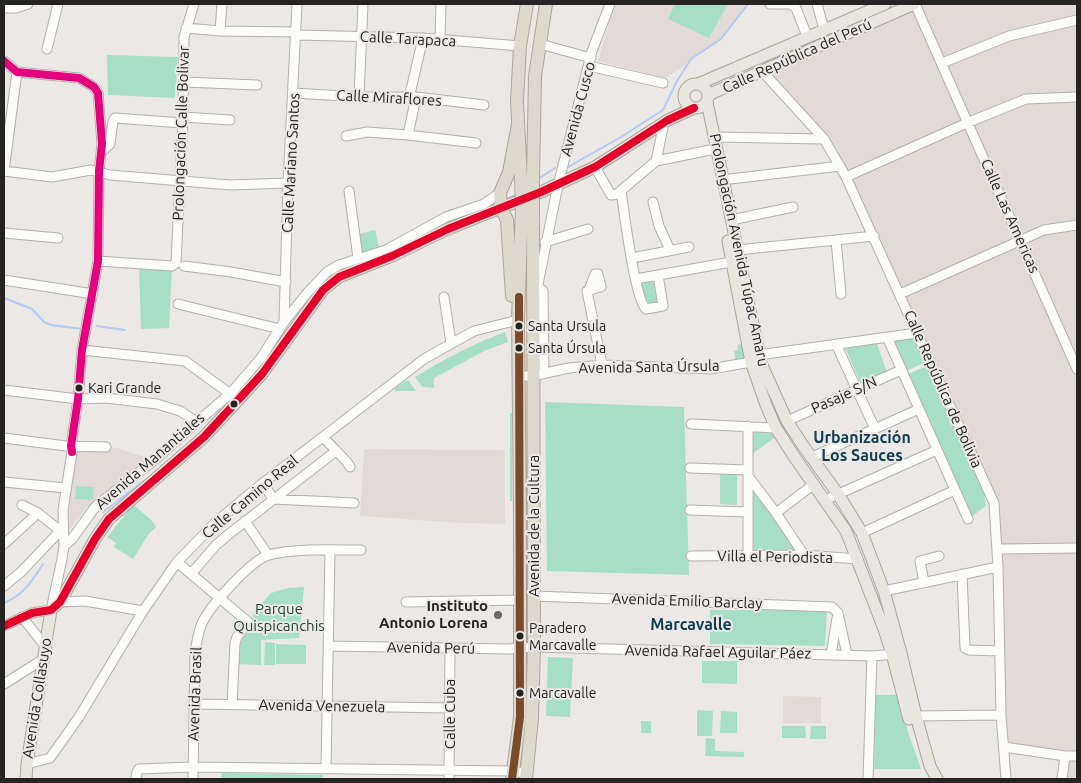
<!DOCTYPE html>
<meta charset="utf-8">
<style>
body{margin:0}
#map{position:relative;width:1081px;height:783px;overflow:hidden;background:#ebe8e6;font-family:Ubuntu,sans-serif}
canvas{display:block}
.frame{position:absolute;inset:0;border:5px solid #252423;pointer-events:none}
</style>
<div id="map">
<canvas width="1081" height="783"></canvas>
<div class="frame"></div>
</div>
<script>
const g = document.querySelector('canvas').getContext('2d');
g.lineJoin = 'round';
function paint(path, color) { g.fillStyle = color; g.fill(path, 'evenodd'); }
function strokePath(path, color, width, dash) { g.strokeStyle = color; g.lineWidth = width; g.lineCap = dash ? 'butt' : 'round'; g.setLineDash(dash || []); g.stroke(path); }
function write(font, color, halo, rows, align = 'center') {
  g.font = font + ' Ubuntu,sans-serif'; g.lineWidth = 4; g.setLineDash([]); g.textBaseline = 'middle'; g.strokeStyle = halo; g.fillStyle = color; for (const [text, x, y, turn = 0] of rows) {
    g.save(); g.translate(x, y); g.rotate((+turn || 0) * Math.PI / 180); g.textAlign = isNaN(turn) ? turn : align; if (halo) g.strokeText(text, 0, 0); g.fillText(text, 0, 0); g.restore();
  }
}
paint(new Path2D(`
 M615,4h133l-27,35 -30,20 -8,8 -18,11 -67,-17z
 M899,4h178v775h-14l3,-21 -63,-7 -12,-262 -164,-346 -71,-75z
 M79,446l38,2 37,12 -68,48 -16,21 -5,-4 1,-16 8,-48z
 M364,449l141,1v74l-45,-1 -100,-7z
 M783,696l38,1v26h-38z`), '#e2dad6');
paint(new Path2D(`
 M675,4h53l-19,34 -41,-19z
 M107,55l71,2 -3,41 -67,-3z
 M375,230l5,22 -21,5 -3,-22z
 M139,265l33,2 -3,61 -28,1z
 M656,279l4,24 -15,3 -6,-24z
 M505,332l3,10 -24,9 -50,27v10l-12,-1 -7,-10c29,-18 58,-33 90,-45z
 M914,335l12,27 -22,10 -15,-33z
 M876,341l11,32 -26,11 -17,-39z
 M745,343l1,14 -3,3 -7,2 -2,-11 4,-1 -1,-5z
 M927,366l57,128 2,12 -15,11 -63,-143z
 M408,380l8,11h-21v-3z
 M545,402l139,5 5,168 -142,-4z
 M510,413h2v88h-2z
 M750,432l27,2v2l-28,20z
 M720,474h17v31l-17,-1z
 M750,482l48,68 -48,1z
 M76,486l18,1 -1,13 -18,-1z
 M134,504c6,9 18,13 22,23l-8,8 -15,24 -19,-12 2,-4 -9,-6z
 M304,587l-5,51 -38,2v25l-24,-1v-20l15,-23 2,-9 17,-19 17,-5z
 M710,610h117l-2,36 -115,-2z
 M265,642l10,1v22h-11z
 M276,644l30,1v19h-30z
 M548,657l25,1 -3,59 -24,-1z
 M702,661h35v23l-35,-1z
 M876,695h23l9,37 13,37h-47z
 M697,710l16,1 -1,25h-15z
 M721,711l16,1v21h-17z
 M641,721h10v12h-10z
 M782,726h23l1,12h-24z
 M811,726h15v13h-16z
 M706,738l9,1v12l29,1v5l-39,-1z
 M222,773l101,2v4h-102z`), '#a7dfc6');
strokePath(new Path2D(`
 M568,167l53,-30 42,-27 14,-29 14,-22 30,-20 27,-35
 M538,179l17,-11
 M504,200l12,-5
 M4,298l28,11 12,13 7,3 31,4
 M308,302l7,-10
 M97,326l28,4
 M254,374l7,-8
 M103,512l42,-32
 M4,603c21,-9 27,-21 39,-39`), '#b4caf4', 2);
const minor = new Path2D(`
 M770,4h20l6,4 11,28
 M817,4l7,25
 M915,4l162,365
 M4,8h12l12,-4
 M186,28l34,3 76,1
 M220,31l2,-27
 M296,35l127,3 97,8
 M440,39l1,-35
 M540,44l51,14
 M47,49l11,-45
 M4,61l13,11 62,6 15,9 4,6 4,51 -3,27 -1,90 -16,89 -4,49 -7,47 1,6
 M942,63l67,-27 68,-16
 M589,66l74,17
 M762,71l62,68 22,38 148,326 4,64 3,148 5,64
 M184,82l73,3
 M294,93l65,4h57l68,8
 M359,97l4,-93
 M416,97l-8,38 68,8
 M409,98l14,-60
 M183,117l47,3
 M346,136l21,-4 41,3
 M714,137l110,2
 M102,151l8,-7 3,-23 2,-3 67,5
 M656,161l54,-11
 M595,167l16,28 6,-1 39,-33 8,-38
 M4,171l48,6 39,-7 19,5 120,10 58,-2
 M4,171l13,-99
 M846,177l123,-55 57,-23 51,-2
 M722,180l118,-14
 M349,191l9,67
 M621,191c3,20 14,109 25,118l17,-3 -5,-31
 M653,202l6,24 11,24
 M731,220l62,-13
 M4,233l54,5
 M836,240l38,-4
 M545,242l43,-13
 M737,250l99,-10 5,54
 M632,258l57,-11
 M98,261l74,5 4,-3 7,-146 1,-80 10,-33
 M184,266l47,6 55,10
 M636,279l95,-17
 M4,280l89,14
 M538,284l20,-99 34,-134 18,-47
 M537,286l6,5 1,82
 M589,290l6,-16h3l3,13 -12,3 -2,1 15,74
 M900,294l144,-64 33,-5
 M444,297l7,46
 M178,304l102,25
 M284,322l4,-139 9,-179
 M887,337l81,182
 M836,344l39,85
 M82,350l103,11 48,35
 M759,355l158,-22
 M518,376h14l37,-8 33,-3 109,4 40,-7
 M4,390l74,9 28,-1 51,6 23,7 17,11
 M787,421l114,-51
 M691,424l85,4
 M748,426v129
 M323,437l24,25 3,5
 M4,438l62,8 40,1
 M812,457l107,-48
 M690,468l58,2
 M748,476l28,37 28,42
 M4,482l62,6
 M263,483l10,16 81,4
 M825,500l112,-50
 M22,505l16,8 25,20
 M690,510l57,2
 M776,513l38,-29
 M245,521l23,34
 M862,533l93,-43
 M4,544l34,-31
 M64,546l8,-7 24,-33 60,-47 41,-37 33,-28 31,-36 23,-36 24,-30 19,-20 12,-7 47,-15 60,-33 38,-13 16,-11
 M997,549l80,-1
 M691,556l113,-1 54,4
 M177,562l71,60 -11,15 -2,6 -3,62
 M191,574l25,-29 13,-11 107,-83
 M962,574l3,74 4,2 31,1
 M924,582l-4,-21 19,-5
 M4,586l17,-14 39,-41
 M884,591l114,-24
 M534,596l298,11 6,6 9,42
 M60,602l25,-1 58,10
 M406,602l114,-2
 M22,617l24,30
 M4,626l28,-13 19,-3 11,-51 2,-13 -1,-36 9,-58 3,-6
 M328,646l180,3 26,-2 338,9 26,-2
 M831,655l6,-37
 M4,684l41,-26
 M194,704l256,4
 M916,716l85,-1
 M1004,747l61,9h12
 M27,764l23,-6 29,-41 64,-106 34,-49 39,-40 47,-39 161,-124 50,-28 44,-11
 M326,768l4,-218
 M136,779l1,-7 2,-3 54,-2 316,4 18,2
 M193,779l2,-127c2,-10 3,-20 7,-29 9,-18 49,-63 67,-68 22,-7 67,-5 92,-5
 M449,779l1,-130
 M868,779l4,-123
 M1062,779l3,-23`);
const major = new Path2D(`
 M684 96a12 12 0 1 1 24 0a12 12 0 1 1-24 0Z
 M698,84l187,-80
 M708,95l206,-91
 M707,102l54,261 26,58 17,26 34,47 24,39 22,58 17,62 15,63 14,50 7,13
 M728,241l23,121 15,43 10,23 17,27 53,76 38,98 8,25 17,65
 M26,779l1,-15 24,-154 9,-8 35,-63 14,-20 95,-82 58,-63 61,-84 16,-13 53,-21 56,-27 93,-37 54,-25 73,-47 26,-12`);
const highway = new Path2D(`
 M533,177l2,-101 11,-72
 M521,179l-4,-78 3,-55 7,-42
 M512,296l-5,-76 -6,-12 -1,-15 9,-21 9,-48
 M512,779l8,-62v-202l-2,-195 4,-114
 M526,779l6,-61 2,-71 -1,-443`);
strokePath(minor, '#b3b0af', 11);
strokePath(major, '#aca69a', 13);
strokePath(highway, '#aca69a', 14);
strokePath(minor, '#fcfcfb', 9);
strokePath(major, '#e9e6e0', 11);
strokePath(highway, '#ddd9ce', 12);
const highwayBridge = new Path2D(`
 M521,179l1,27
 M533,204v-27`);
strokePath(highwayBridge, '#aca69a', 14, []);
strokePath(highwayBridge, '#ddd9ce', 12);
strokePath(new Path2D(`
 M512,779l8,-62 -1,-420`), '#7a4b2a', 8);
strokePath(new Path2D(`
 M4,61l13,11 62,6 15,9 4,6 4,51 -3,27 -1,90 -16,89 -4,49 -7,47 1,6`), '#e5007d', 8);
strokePath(new Path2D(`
 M4,626l28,-13 19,-3 9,-8 35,-63 14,-20 95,-82 58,-63 61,-84 16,-13 53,-21 56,-27 93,-37 54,-25 73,-47 26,-12`), '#e4002b', 8);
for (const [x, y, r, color] of [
 [519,326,4.5,"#252423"],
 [519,348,4.5,"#252423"],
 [79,388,4.5,"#252423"],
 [234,404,4.5,"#252423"],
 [498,615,5,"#6a6967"],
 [520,636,4.5,"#252423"],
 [520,693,4.5,"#252423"]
]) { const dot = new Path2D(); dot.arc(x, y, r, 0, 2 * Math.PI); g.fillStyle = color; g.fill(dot); strokePath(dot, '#ece8e5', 2); }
write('14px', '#252423', '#ece8e5', [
 ["Santa Ursula",528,326],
 ["Santa Úrsula",528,348],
 ["Kari Grande",88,388],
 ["Paradero",529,628],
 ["Marcavalle",529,645],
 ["Marcavalle",529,693]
], 'left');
write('15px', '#252423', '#ece8e5', [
 ["Calle Tarapaca",408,39,3],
 ["Calle República del Perú",797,56,-24],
 ["Calle Miraflores",389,98,3],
 ["Avenida Cusco",578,109,-75],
 ["Prolongación Calle Bolivar",181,133,-88],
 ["Calle Mariano Santos",291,163,-87],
 ["Calle Las Americas",1010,216,66],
 ["Prolongación Avenida Túpac Amaru",739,250,78],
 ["Avenida Santa Úrsula",649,367,-1],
 ["Calle República de Bolivia",943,389,66],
 ["Pasaje S/N",844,395,-24],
 ["Avenida Manantiales",150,461,-41],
 ["Calle Camino Real",250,497,-40],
 ["Avenida de la Cultura",534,526,-90],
 ["Villa el Periodista",775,557,1],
 ["Avenida Emilio Barclay",687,601,2],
 ["Avenida Perú",431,648,1],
 ["Avenida Rafael Aguilar Páez",718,652,1],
 ["Avenida Brasil",195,694,-88],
 ["Avenida Collasuyo",37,698,-81],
 ["Avenida Venezuela",322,706,1],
 ["Calle Cuba",450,714,-90]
]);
write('bold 15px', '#252423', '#ece8e5', [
 ["Instituto",488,606],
 ["Antonio Lorena",488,623]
], 'right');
write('15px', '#1d4937', '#ece8e5', [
 ["Parque",279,609],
 ["Quispicanchis",279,626]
]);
write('bold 16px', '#113d52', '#ece8e5', [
 ["Urbanización",862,438],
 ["Los Sauces",862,456],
 ["Marcavalle",691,625]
]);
</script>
